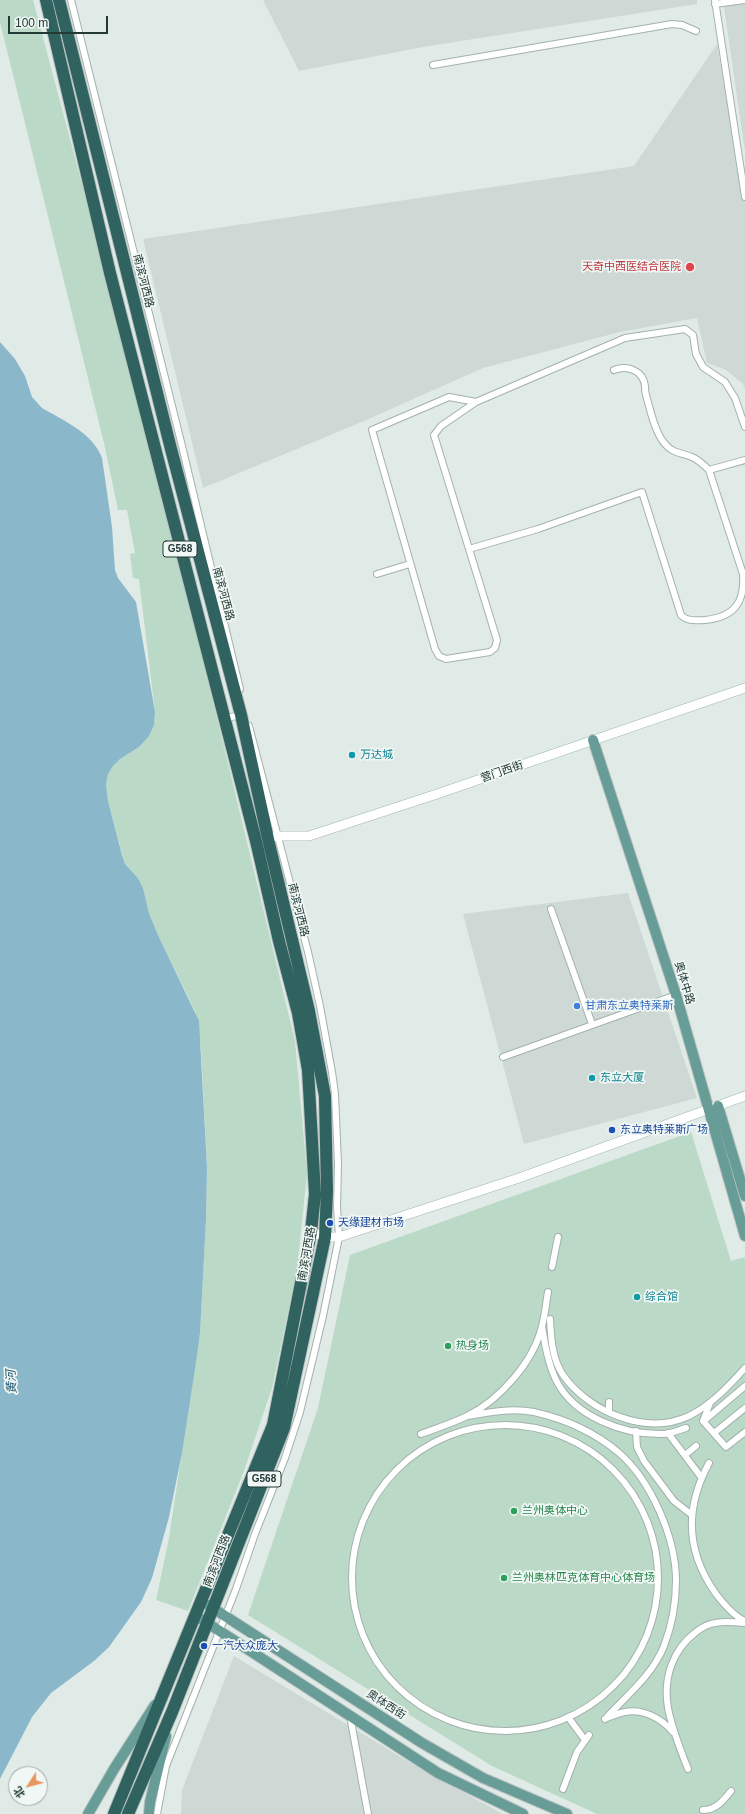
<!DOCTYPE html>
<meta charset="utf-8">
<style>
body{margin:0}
#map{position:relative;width:745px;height:1814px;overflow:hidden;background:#e0eae7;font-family:Helvetica,"Noto Sans SC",sans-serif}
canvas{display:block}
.north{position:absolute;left:8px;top:1766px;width:40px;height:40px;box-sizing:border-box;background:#f0f7f4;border:1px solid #9eaba8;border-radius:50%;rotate:234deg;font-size:11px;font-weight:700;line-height:16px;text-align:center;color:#223936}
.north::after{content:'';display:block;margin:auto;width:14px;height:18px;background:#e8965f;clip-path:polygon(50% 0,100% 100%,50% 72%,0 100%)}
.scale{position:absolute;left:8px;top:16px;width:100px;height:18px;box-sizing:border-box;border:2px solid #223936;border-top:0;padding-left:5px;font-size:12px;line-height:14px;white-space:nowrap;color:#223936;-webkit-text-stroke:3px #f0f7f4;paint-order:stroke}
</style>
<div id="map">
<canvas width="745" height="1814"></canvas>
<div class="north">北</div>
<div class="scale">100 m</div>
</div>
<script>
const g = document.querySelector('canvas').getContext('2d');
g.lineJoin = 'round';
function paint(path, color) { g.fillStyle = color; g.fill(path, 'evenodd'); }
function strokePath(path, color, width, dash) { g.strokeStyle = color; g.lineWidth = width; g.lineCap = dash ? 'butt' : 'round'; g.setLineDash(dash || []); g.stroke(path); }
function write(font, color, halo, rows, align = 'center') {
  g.font = font + ' Helvetica,"Noto Sans SC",sans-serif'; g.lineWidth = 3.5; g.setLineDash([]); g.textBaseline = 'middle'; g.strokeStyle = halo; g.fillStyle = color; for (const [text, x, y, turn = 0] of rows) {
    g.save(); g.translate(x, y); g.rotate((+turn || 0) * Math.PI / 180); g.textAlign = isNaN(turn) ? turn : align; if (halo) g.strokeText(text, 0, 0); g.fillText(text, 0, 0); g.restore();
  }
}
paint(new Path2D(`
 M263,0h434v4l-274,43 -124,24z
 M723,0h22v152z
 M717,44l28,159v186l-2,-5 -17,-14 -19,-7 -10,-45 -77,14 -137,36 -119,53 -161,67 -60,-249 491,-73z
 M628,893l69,205 -173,46 -61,-230z
 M234,1656l185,112 84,46h-322l1,-24z`), '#ced9d6');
paint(new Path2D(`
 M0,0h33l115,432 147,609 12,133 -10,95 -25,119 -28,83 -56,140 -32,-11 13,-62 31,-205 6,-114 1,-51 -6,-120 -6,-37 -37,-76 -9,-22 -6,-25 -5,-10 -13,-14 -17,-63 -2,-16 2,-11 5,-8 7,-7 19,-12 15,-22 1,-13 -16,-133 -6,-1 -3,-24 5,-1 -8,-43h-9l-14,-67 -104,-421z
 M691,1132l40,129 14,-4v557h-148l-105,-48 -244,-151 70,-207 32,-153z`), '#badac7');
paint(new Path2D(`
 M0,342l15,17 10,17 7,21 10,11c22,13 51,25 60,50l10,69 3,43 3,8 18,24 19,110 -1,13 -5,11 -10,11 -19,12 -7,7 -5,8 -2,11 2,16 14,54 3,9 13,14 5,10 6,25 9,22 41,86 8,147 -1,51 -6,114 -5,36 -13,84 -13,64 -17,61 -11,24 -32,45 -15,14 -43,32 -19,24 -32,62z`), '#8bb7cb');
const street = new Path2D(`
 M71,0l111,446 58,243
 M715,0l30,197
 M715,4l30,-4
 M433,65l239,-41 10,1 14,6
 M476,402l-35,24 -7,9 63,205 -2,8 -5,4 -44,7 -7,-3 -4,-7 -63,-219 77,-33 27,5 149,-64 60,-9 8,6 3,19 7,13 22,15 10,16 10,29
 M709,470l36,-10
 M469,549l69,-20 104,-37 39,123c7,7 15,5 24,5 29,-3 40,-17 38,-46l-34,-104c-5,-5 -10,-10 -17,-13 -10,-4 -20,-4 -27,-13 -10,-11 -15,-35 -19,-49 -1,-3 -1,-6 -1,-9 -2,-16 -18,-21 -31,-16
 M377,574l33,-10
 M224,719l19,-5
 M551,909l41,115
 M503,1057l173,-62
 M552,1267l6,-30
 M550,1319c1,19 2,40 13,56 26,37 83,61 126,41 22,-11 40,-30 56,-48
 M542,1326c3,19 6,37 14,54 18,37 68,55 107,54 7,0 16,-4 23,-6
 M710,1403l-7,18 23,26 19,-15
 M609,1412v-10
 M468,1416c22,-4 44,-8 66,-4 31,7 60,20 84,40 33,28 58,86 58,129 0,22 -4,44 -12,65 -12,30 -38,50 -59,73
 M705,1420l40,-34
 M352 1578a153 153 0 1 1 306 0a153 153 0 1 1-306 0Z
 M636,1431l1,16 7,14 30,40 18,14
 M668,1433l33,44
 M714,1433l31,-25
 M421,1434c16,-6 32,-11 46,-18 33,-16 67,-55 75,-90 3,-11 4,-23 6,-34
 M685,1455l11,-9
 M709,1463c-25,46 -23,89 7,131 7,9 19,23 29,27
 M350,1716l18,98
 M568,1717l17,23
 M607,1718c6,-2 12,-5 18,-6 18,-4 37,7 48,20
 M688,1769c-8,-20 -16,-40 -20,-61 -5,-29 4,-58 28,-76 5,-4 12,-8 19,-9 9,-2 20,-1 30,0
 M563,1789l14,-37 12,-17
 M703,1810c13,0 20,-9 28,-19
 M157,1814l9,-48 70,-177 19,-55 30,-76 15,-46 23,-96 16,-79 -2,-30 1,-43 -3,-70 -3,-22 -12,-66 -12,-54 -59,-226`);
const secondary = new Path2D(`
 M263,840l14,-4h32l128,-42 308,-106
 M311,1232l14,5h14l180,-59 226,-82`);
const primary = new Path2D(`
 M593,740l83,255 69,241
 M718,1106l27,90
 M208,1605l214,138 61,35 84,36
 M195,1615l243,158 85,41
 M88,1814l26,-45 41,-64
 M149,1814l1,-12 16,-66`);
const highway = new Path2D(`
 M46,0l64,273 146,568 23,100 19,72 10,57 7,124 -4,38 -38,193 -159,389
 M59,0l112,449 70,266 27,124 41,172 16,85 2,95 -2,46 -41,191 -112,284 -44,102`);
strokePath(street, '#a3b1ae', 8);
strokePath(secondary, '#a0b5b0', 10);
strokePath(primary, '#bdc4c3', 12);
strokePath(highway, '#bdc4c3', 14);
strokePath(street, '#fff', 6);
strokePath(secondary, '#fff', 9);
strokePath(primary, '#679c97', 10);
strokePath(highway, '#306360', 12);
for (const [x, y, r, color] of [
 [690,267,5,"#e0444e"],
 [352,755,4,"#0f9aa8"],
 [577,1006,4,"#3f7fe0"],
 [592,1078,4,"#0f9aa8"],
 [612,1130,4,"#1a4fb4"],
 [330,1223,4,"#1a4fb4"],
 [637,1297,4,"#0f9aa8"],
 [448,1346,4,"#2e9e5b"],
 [514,1511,4,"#2e9e5b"],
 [504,1578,4,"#2e9e5b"],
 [204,1646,4,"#1a4fb4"]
]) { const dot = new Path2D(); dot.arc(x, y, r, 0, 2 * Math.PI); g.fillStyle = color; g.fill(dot); strokePath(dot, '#f0f7f4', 1.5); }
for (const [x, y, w] of [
 [180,549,34],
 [264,1479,34]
]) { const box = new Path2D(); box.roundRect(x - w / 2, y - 8, w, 16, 3); g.fillStyle = '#f0f7f4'; g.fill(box); strokePath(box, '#223936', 1); }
write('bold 10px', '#223936', null, [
 ["G568",180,549],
 ["G568",264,1479]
]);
write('11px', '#be3a42', '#f0f7f4', [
 ["天奇中西医结合医院",681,267]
], 'right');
write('11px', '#223936', '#f0f7f4', [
 ["南滨河西路",143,281,76],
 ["南滨河西路",223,594,75],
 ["营门西街",502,772,-19],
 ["南滨河西路",298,910,76],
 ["奥体中路",684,983,73],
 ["南滨河西路",307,1254,-80],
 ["南滨河西路",217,1561,-69],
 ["奥体西街",386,1705,33]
]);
write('11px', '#0d838f', '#f0f7f4', [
 ["万达城",360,755],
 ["东立大厦",600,1078],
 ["综合馆",645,1297]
], 'left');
write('11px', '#366cbe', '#f0f7f4', [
 ["甘肃东立奥特莱斯",585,1006]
], 'left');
write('11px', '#164399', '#f0f7f4', [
 ["东立奥特莱斯广场",620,1130],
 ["天缘建材市场",338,1223],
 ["一汽大众庞大",212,1646]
], 'left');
write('11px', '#27864d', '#f0f7f4', [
 ["热身场",456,1346],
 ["兰州奥体中心",522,1511],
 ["兰州奥林匹克体育中心体育场",512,1578]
], 'left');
write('italic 12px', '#205670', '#f0f7f4', [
 ["黄河",12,1382,-93]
]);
</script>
